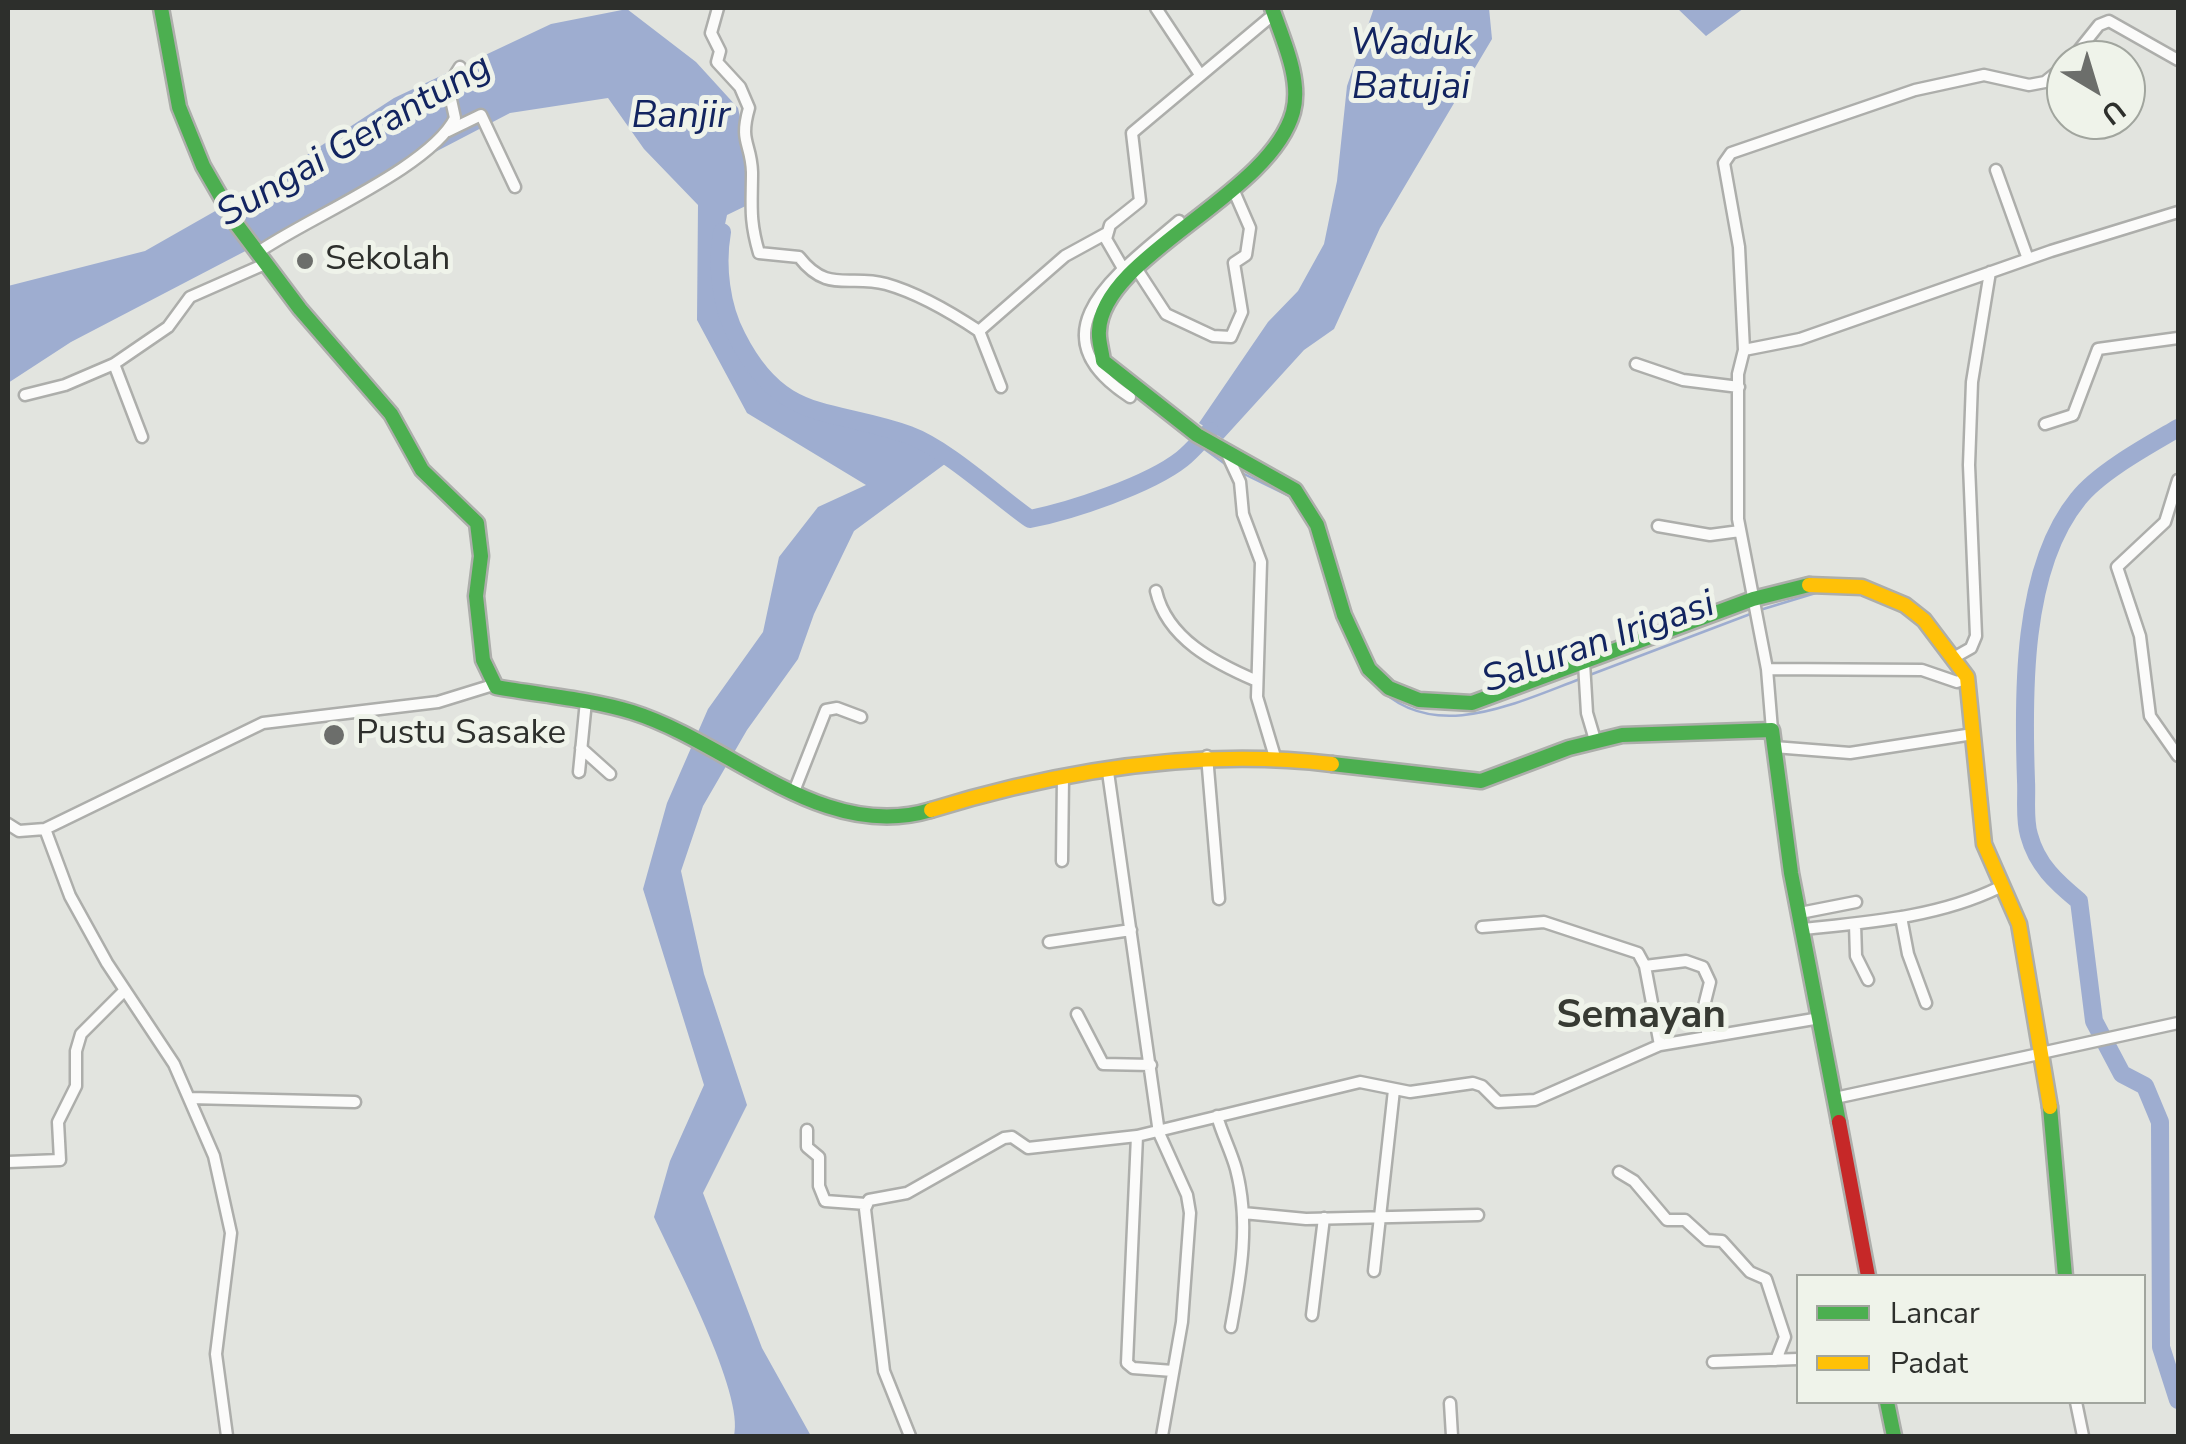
<!DOCTYPE html>
<style>
body{margin:0}
#map{position:relative;width:2186px;height:1444px;overflow:hidden;background:#e2e4df;font-family:"Nunito Sans",sans-serif}
canvas{display:block}
.frame{position:absolute;inset:0;border:10px solid #2d2f2c;pointer-events:none}
.legend{position:absolute;left:1796px;top:1274px;width:350px;height:130px;box-sizing:border-box;background:#eff3ea;border:2px solid #a1a59e;margin:0;padding:12px 18px;list-style:none;font-size:30px;color:#2d2f2c}
.legend li{display:flex;align-items:center;gap:20px;height:50px}
.legend b{width:50px;border:2px solid #a1a59e}
.north{position:absolute;left:2046px;top:40px;width:100px;height:100px;box-sizing:border-box;background:#eff3ea;border:2px solid #a1a59e;border-radius:50%;rotate:142deg;font-size:28px;font-weight:700;line-height:40px;text-align:center;color:#2d2f2c}
.north::after{content:'';display:block;margin:auto;width:35px;height:45px;background:#6c6e6b;clip-path:polygon(50% 0,100% 100%,50% 72%,0 100%)}
</style>
<div id="map">
<canvas width="2186" height="1444"></canvas>
<div class="frame"></div>
<ul class="legend">
<li><b style="height:12px;background:#4caf50"></b>Lancar</li>
<li><b style="height:12px;background:#ffc107"></b>Padat</li>
</ul>
<div class="north">U</div>
</div>
<script>
const g = document.querySelector('canvas').getContext('2d');
g.lineJoin = 'round';
function paint(path, color) { g.fillStyle = color; g.fill(path, 'evenodd'); }
function strokePath(path, color, width, dash) { g.strokeStyle = color; g.lineWidth = width; g.lineCap = dash ? 'butt' : 'round'; g.setLineDash(dash || []); g.stroke(path); }
function write(font, color, halo, rows, align = 'center') {
  g.font = font + ' "Nunito Sans",sans-serif'; g.lineWidth = 10; g.setLineDash([]); g.textBaseline = 'middle'; g.strokeStyle = halo; g.fillStyle = color; for (const [text, x, y, turn = 0] of rows) {
    g.save(); g.translate(x, y); g.rotate((+turn || 0) * Math.PI / 180); g.textAlign = isNaN(turn) ? turn : align; if (halo) g.strokeText(text, 0, 0); g.fillText(text, 0, 0); g.restore();
  }
}
paint(new Path2D(`
 M1374,8h115l3,31 -112,189 -46,101 -30,21 -81,89 -24,-16 69,-101 30,-31 26,-47 13,-63 10,-95z
 M1677,8h67l-38,28z
 M627,9l69,53 42,46 20,92 -31,15 -8,37 8,65 35,64 27,18 55,21 68,16 37,25 -95,70 -40,83 -16,45 -51,71 -44,76 -22,65 23,103 43,131 -44,88 59,155 49,88h-77c11,-42 -60,-175 -80,-219l16,-56 34,-76 -61,-196 24,-86 41,-94 55,-77 16,-75 39,-50 48,-22 -119,-72 -50,-93 1,-115 -54,-56 -36,-51 -98,15 -439,229 -63,41v-97l137,-35 116,-66 133,-87 157,-74z`), '#9eadd0');
strokePath(new Path2D(`
 M1178,430l50,36
 M1240,472l55,27
 M1857,593l16,6
 M1894,608l15,8
 M1760,610l59,-18
 M1587,676l166,-63
 M1374,683c57,63 141,20 206,-4
 M1979,851l11,25`), '#9eadd0', 2.5);
strokePath(new Path2D(`
 M722,232c-6,34 -1,75 15,105 44,87 93,70 172,98 38,14 87,60 121,84 41,-8 119,-34 152,-60 10,-8 19,-19 28,-28
 M2178,428c-29,17 -79,44 -100,71 -57,70 -55,197 -52,282 1,17 -2,38 3,54 8,30 27,47 50,66l15,120 28,53 23,12 15,36 1,225 17,53`), '#9eadd0', 18);
const street = new Path2D(`
 M718,8l-7,25 9,18 -3,11 23,25 9,21c-10,35 2,34 3,64 0,33 -3,47 7,81l40,4c29,37 49,17 87,27 32,9 66,29 93,47l86,-75 42,-23
 M1156,8l43,65
 M2071,60l28,-35 10,-4 69,39
 M448,131l33,-16 34,72
 M1996,170l32,89
 M257,253c48,-34 173,-85 198,-135l-7,-32 12,-19
 M1138,271l28,43 47,22 18,1 11,-25 -8,-49 12,-8 4,-27 -17,-39
 M1128,277l-22,-38 4,-14 30,-24 -8,-68 136,-114
 M979,331l22,56
 M1744,350l-5,-103 -15,-84 7,-10 184,-63 69,-15 45,10 16,-3 21,-17
 M114,364l28,73
 M1636,364l47,16 56,7
 M25,395l40,-10 49,-21 54,-37 22,-30 75,-33
 M1130,397c-101,-65 -9,-126 49,-176
 M2045,424l28,-9 25,-66 80,-11
 M1227,454l13,28 3,32 18,48 -4,135 18,60
 M2178,480l-13,42 -48,45 23,69 10,80 28,40
 M1658,526l52,9 30,-4
 M1156,591c11,48 59,72 101,90
 M1955,657l16,-9 5,-12 -7,-171 3,-83 18,-110
 M1584,663l3,50 8,27
 M1767,669l155,1 35,12 7,-3
 M1772,730l-5,-61 -29,-150v-145l6,-24 56,-11 251,-88 127,-39
 M1774,747l76,6 123,-19
 M581,748l29,26
 M1207,756l12,143
 M579,772l7,-71
 M1108,772l51,361 28,62 3,18 -8,109 -20,114
 M793,794l33,-84 11,-2 24,9
 M8,824l11,7 26,-2 25,67 37,67 67,101 40,92 17,77 -15,121 11,82
 M45,829l218,-106 175,-21 55,-17
 M1062,861l1,-84
 M1800,913l56,-11
 M1901,917l7,37 18,49
 M1855,924l1,32 12,24
 M1482,927l62,-5 94,31 7,13 15,79
 M1804,929c66,-7 134,-12 194,-41
 M1049,942l82,-12
 M1645,966l41,-5 17,6 7,15 -7,28 5,27
 M1077,1014l26,50 48,1
 M2041,1053l137,-30
 M190,1098l165,4
 M1835,1098l204,-44
 M1217,1116c5,18 14,35 19,53 14,53 5,105 -5,158
 M807,1130v17l12,10v29l6,15 41,3
 M1137,1136l-10,227 6,5 40,3
 M8,1162l52,-2 -2,-38 18,-36v-35l5,-17 44,-44
 M1619,1172l15,9 33,39h18l22,20 15,1 28,31 16,7 19,58 -9,23
 M1243,1213l63,6 172,-4
 M1374,1271l20,-181
 M1312,1315l12,-97
 M1713,1362l85,-3
 M2076,1402l7,34
 M1450,1403l2,33
 M910,1436l-26,-65 -19,-162 4,-9 38,-7 97,-55 8,-1 16,11 109,-12 223,-54 50,10 63,-9 9,3 16,16 37,-2 125,-55 160,-27`);
const fast = new Path2D(`
 M161,8l18,99 24,59 34,59 63,84 91,105 31,56 55,53 4,33 -5,40 7,64 13,27c44,8 93,12 136,25 99,31 190,131 299,98
 M1272,8c10,30 30,71 21,104 -23,84 -191,143 -194,219 -1,9 3,20 4,30l94,74 98,55 22,35 27,90 25,54 20,19 30,12 53,3 281,-104 56,-14
 M1332,764l149,17 88,-33 53,-13 150,-5 19,143 48,249
 M2050,1107l15,169
 M1887,1402l7,34`);
const slow = new Path2D(`
 M1809,585l53,2 43,18 19,15 43,57 17,167 35,80 31,183
 M931,810c130,-40 265,-62 401,-46`);
const jam = new Path2D(`
 M1839,1122l29,154`);
strokePath(street, '#adaeab', 15);
strokePath(fast, '#adaeab', 19);
strokePath(slow, '#adaeab', 19);
strokePath(jam, '#adaeab', 19);
strokePath(street, '#fbfbfa', 10);
strokePath(fast, '#4caf50', 14);
strokePath(slow, '#ffc107', 14);
strokePath(jam, '#c62828', 14);
for (const [x, y, r, color] of [
 [305,261,10,"#6c6e6b"],
 [334,735,12,"#6c6e6b"]
]) { const dot = new Path2D(); dot.arc(x, y, r, 0, 2 * Math.PI); g.fillStyle = color; g.fill(dot); strokePath(dot, '#eff3ea', 4); }
write('35px', '#2d2f2c', '#eff3ea', [
 ["Sekolah",325,261],
 ["Pustu Sasake",356,735]
], 'left');
write('italic 38px', '#122460', '#eff3ea', [
 ["Waduk",1411,45],
 ["Batujai",1411,89],
 ["Banjir",681,118],
 ["Sungai Gerantung",355,142,-30],
 ["Saluran Irigasi",1599,644,-19]
]);
write('bold 40px', '#373a33', '#eff3ea', [
 ["Semayan",1641,1017]
]);
</script>
